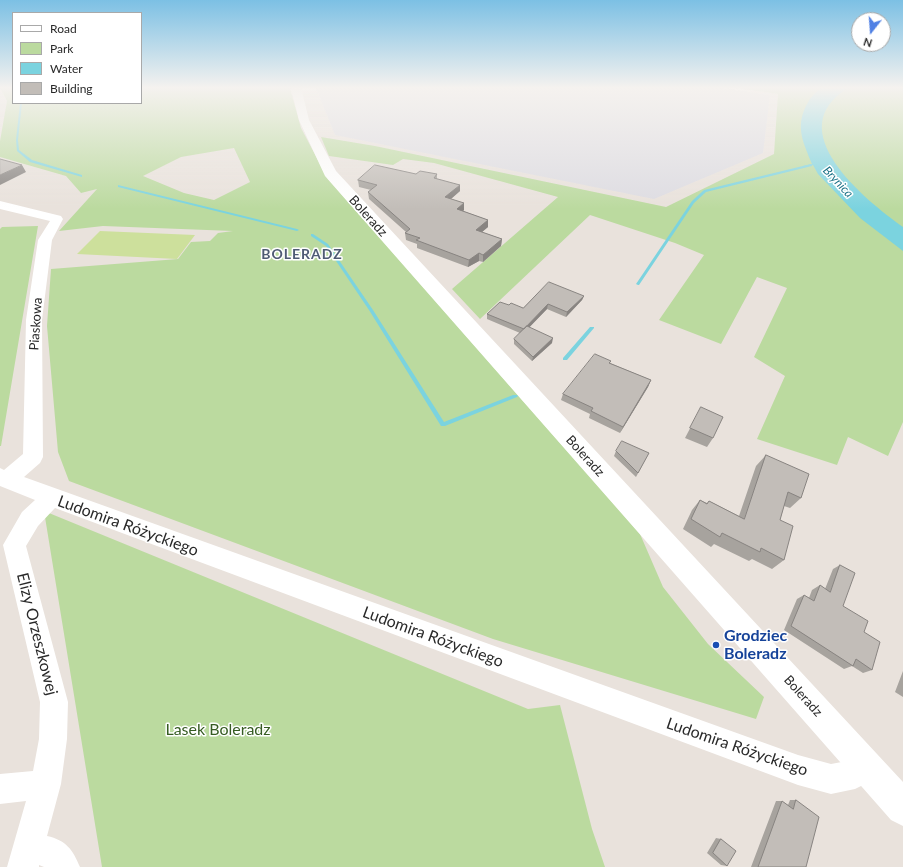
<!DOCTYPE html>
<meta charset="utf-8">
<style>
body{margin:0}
#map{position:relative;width:903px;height:867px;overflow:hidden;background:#e9e2dc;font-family:Lato,sans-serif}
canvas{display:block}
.legend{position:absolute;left:12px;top:12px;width:130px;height:92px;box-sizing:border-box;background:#fff;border:1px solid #a9a9a9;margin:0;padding:5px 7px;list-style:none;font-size:12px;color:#292929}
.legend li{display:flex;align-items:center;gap:8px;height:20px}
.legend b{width:20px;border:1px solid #a9a9a9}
.north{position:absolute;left:851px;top:12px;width:40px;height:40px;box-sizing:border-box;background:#fff;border:1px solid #a9a9a9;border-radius:50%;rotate:197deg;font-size:11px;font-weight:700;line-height:16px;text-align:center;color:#292929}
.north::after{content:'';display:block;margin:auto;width:14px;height:18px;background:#4f80e4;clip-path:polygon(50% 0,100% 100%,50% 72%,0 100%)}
</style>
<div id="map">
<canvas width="903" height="867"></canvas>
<ul class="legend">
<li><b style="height:5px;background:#fff"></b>Road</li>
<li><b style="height:11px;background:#bbda9f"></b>Park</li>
<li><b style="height:11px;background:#7bd3df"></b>Water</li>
<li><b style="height:11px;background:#c2bdb8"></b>Building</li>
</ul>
<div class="north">N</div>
</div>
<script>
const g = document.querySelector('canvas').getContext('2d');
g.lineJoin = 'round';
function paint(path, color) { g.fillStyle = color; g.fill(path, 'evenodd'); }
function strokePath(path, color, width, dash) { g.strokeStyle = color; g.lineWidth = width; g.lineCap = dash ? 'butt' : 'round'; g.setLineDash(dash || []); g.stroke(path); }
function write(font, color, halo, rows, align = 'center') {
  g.font = font + ' Lato,sans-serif'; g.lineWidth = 3; g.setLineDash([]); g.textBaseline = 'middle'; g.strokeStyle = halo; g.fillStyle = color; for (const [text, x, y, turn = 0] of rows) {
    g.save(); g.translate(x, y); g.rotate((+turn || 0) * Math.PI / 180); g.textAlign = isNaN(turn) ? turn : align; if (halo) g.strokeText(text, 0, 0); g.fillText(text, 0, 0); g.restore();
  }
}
paint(new Path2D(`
 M316,88h406l48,7 -7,58 -109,46 -319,-64z`), '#dddce2');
paint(new Path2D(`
 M0,88h13v15h128v-15h149l11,40 27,51 312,355 23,53 45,57 56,53 -8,22 -263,-80 -424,-158 -11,-29 -11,-126 4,-57 127,-10 13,-17 19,-1 8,-8 15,-2 -130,-5 -44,5 38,-42 -16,4 -15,-17 -66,-19v-16l7,-40zM234,148l16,34 -36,18 -30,-7 -41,-17 38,-19z
 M736,88h167v334l-15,34 -40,-19 -11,28 -80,-26 28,-63 -31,-19 33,-69 -30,-11 -36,67 -62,-24 45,-65 -29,-12 -85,-28 -110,104 -28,-30 106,-92 -124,-34 -31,-4 -10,6 -64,-9 -8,-19 54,9 291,61 108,-53 4,-60z
 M38,226l-37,220h-1v-217l2,-2z
 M44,511l484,198 32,-4 32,124 13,38h-503z`), '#bbda9f');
paint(new Path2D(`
 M100,231l95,4 -18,24 -100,-5z`), '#cde09c');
paint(new Path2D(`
 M822,88h26c-69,42 16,111 55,139v24l-43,-33 -42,-44 -5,-9 -9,2 -1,-1 9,-2c-8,-20 -17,-36 -6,-58 4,-8 8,-13 16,-18z`), '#7bd3df');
paint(new Path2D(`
 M20,103h2l-4,37 1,10 13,10 50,15v2l-52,-15 -13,-11 -1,-11z
 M811,164h1v2l-106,26 -12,11 -55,82h-1l-2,-1 56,-83 12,-11z
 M118,185l179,44 2,1 -2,1 -179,-44z
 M311,234h2l15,10 45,66 71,112 69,-27h4l1,1 -1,1 -72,29h-4l-72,-116 -43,-64 -15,-10z
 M590,327h4v1l-27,32h-4v-2z`), '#7bd3df');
paint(new Path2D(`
 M0,201l61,15 2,3 -11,21 -10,80 1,137 -3,6 -16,14 774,278 33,9 16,-3 6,-8 10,-5 10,5 5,10 -5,10 -8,11 -10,5 -24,5 -33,-9 -743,-277 -17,18 -12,20 42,156 -1,37 -6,45 -14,52c19,4 26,14 33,31h-36l-5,-2v2h-32l19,-66 -26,3v-30l33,-3 6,-32 1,-37 -37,-157 19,-33 13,-12 -35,-14v-18l4,2 19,-16 3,-134 12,-80 12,-19 -50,-12z`), '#fff');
paint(new Path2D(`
 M291,88h10l8,32 27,51 567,611v44l-12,-6 -566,-644 -26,-56z`), '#fff');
paint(new Path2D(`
 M416,174h21v5l23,12 -9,8 13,4v7l-1,1 25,9v7l-6,5 20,7 -1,7 -18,16 -4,-1 -11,6 -51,-19v-4l-11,-4 -1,-7 1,-1 -37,-33 -1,-7 3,-2 -12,-3 -1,-7z
 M584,296l-2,4 -16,17 -19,-8 -18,18 23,16 -20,18 -18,-17v-5l6,-6 -33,-14v-5l22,-9 14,3z
 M611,361l-1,2 41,17 -3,7 -28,46 -31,-15 1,-4 -29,-14 2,-6z
 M701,407l12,31 -6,9 -22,-9 11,-21z
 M616,451l33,2 -13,24 -22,-21z
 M766,455l35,43 -11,10 -6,-2 -4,14 4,40 -12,9 -20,-10 -3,2 -35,-17 -3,3 -28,-18 9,-19 8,-10 7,3 2,-2 30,15 17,-50z
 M840,565l3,41 21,26 8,38 -9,3 -11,-7 -8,3 -60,-39 13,-31 7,-4 5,3 3,-8 8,-5 5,4 8,-20z
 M903,671v26l-8,-5z
 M790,800h6l10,67h-55l25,-66h6l6,4z
 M716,838l5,1 6,27 -6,-1 -14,-12z`), '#a7a39e');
paint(new Path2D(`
 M22,165l4,7 -26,13v-10z
 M460,185v6l-15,13v-7z
 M464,203v7l-7,6v-7z
 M488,220v7l-12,10v-7z
 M502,239l-1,7 -18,16v-7z
 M479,253v8l-11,6 1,-7z
 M584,296l-2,4 -16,17 1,-5z
 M548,304l-1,5 -24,25 1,-5z
 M553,338l-1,5 -20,18 1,-4z
 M651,380l-3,7 -28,46 3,-6z`), '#888481');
const building = new Path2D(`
 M0,159l22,6 -22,10z
 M375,165l41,9 4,-3 17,3 -3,4 26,7 -15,12 19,6 -7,6 31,11 -12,10 26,9 -19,16 -4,-2 -10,7 -53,-20 4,-2 -15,-5 5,-4 -42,-37 9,-7 -19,-5z
 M549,282l35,14 -17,16 -19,-8 -24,25 -37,-15 13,-12 9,3 2,-2 12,5z
 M527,326l26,12 -20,19 -19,-18z
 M595,354l16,7 -2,2 42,17 -28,47 -32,-16 2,-3 -30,-14z
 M701,407l22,10 -10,21 -23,-10z
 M622,441l27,12 -11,20 -22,-22z
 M766,455l43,19 -8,24 -13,-6 -8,28 13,6 -9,34 -23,-12 -1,4 -38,-19 -2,4 -29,-18 9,-19 7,4 2,-3 35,18z
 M840,565l15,8 -12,33 25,15 -4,11 16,10 -8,28 -16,-11 -3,7 -62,-40 13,-31 10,6 6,-16 10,7z
 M796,800l23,17 -13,50h-48l24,-66 11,8z
 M721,839l15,12 -9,15 -14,-13z`);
paint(building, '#c2bdb8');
strokePath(building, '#888481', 1);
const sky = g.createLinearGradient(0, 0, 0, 209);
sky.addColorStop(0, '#7cc0e4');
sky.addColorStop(0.42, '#f5f2ef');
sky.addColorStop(1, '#f5f2ef00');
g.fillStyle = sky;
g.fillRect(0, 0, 903, 209);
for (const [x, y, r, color] of [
 [716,645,4,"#1a4fb4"]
]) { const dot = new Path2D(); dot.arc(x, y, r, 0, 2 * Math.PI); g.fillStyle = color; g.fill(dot); strokePath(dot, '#fff', 1.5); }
write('italic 12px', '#1d7388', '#fff', [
 ["Brynica",838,182,47]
]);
write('13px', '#292929', '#fff', [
 ["Boleradz",368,216,48],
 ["Piaskowa",36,324,-86],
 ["Boleradz",585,456,48],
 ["Boleradz",803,696,48]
]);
g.letterSpacing = '1px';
write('bold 14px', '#4f5b74', '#fff', [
 ["BOLERADZ",302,254]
]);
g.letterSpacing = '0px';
write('16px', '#292929', '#fff', [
 ["Ludomira Różyckiego",128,526,20],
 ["Elizy Orzeszkowej",37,634,76],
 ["Ludomira Różyckiego",433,637,20],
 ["Ludomira Różyckiego",737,747,19]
]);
write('bold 16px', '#164399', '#fff', [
 ["Grodziec",724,636],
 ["Boleradz",724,654]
], 'left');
write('16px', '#365c22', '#fff', [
 ["Lasek Boleradz",218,730]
]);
</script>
